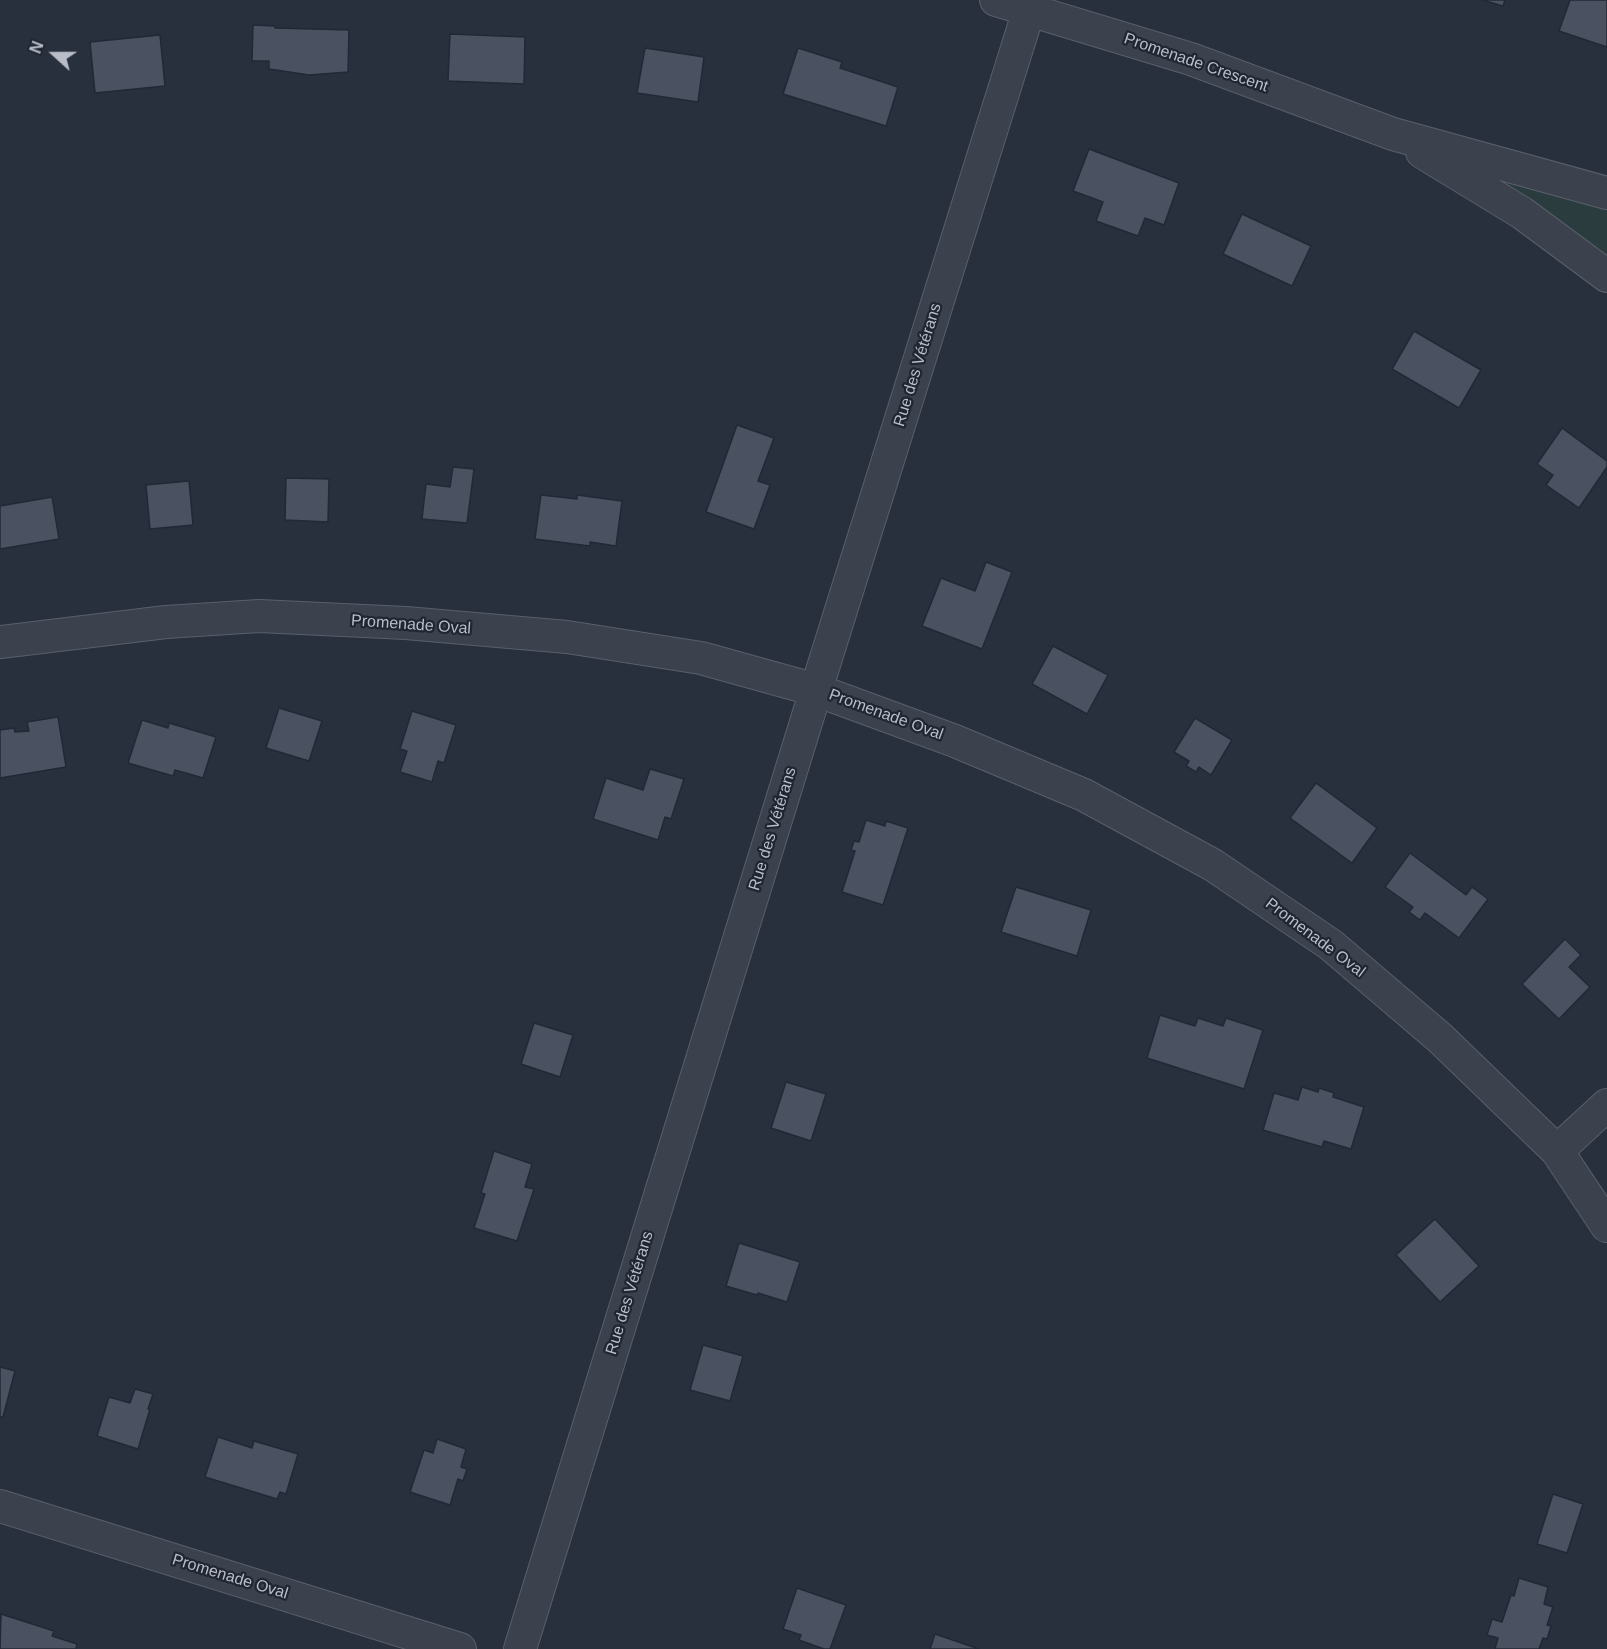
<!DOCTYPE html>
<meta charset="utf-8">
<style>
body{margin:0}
#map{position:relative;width:1607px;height:1649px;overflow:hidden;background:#282f3d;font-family:Arial,sans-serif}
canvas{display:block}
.north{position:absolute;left:24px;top:24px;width:60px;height:60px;-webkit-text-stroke:4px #212633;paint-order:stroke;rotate:291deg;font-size:16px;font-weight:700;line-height:24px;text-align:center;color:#b8bdc8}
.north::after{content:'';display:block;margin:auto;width:21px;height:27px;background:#b8bdc8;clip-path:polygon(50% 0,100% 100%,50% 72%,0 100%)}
</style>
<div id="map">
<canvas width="1607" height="1649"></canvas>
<div class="north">N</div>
</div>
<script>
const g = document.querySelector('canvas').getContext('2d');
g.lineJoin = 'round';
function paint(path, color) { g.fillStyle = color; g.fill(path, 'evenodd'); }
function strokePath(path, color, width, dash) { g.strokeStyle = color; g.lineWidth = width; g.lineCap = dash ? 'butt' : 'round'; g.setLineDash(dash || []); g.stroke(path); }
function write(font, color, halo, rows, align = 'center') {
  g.font = font + ' Arial,sans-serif'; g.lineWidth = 4.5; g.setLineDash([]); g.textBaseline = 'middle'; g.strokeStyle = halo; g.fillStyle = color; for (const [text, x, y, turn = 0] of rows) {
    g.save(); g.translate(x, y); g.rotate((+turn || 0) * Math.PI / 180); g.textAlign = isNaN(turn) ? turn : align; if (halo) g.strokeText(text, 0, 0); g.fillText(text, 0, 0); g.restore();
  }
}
paint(new Path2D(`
 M1393,134l214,59v83z`), '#2b3c3f');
const building = new Path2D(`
 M1482,0h23l-2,6z
 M1570,0h37v47l-48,-16z
 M253,25l22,1v2l74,2 -1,42 -39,3 -40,-6v-8h-17z
 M450,34l75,3 -1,47 -76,-3z
 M160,35l5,51 -70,7 -5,-51z
 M645,48l59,9 -6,45 -61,-9z
 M798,48l44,14 -2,6 58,19 -12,39 -103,-32z
 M1089,149l90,34 -15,42 -19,-7 -7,18 -42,-15 7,-19 -30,-11z
 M1242,214l69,32 -19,40 -69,-32z
 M1414,331l67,39 -22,38 -67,-39z
 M737,425l37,13 -16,43 12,4 -16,44 -48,-17z
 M1562,428l45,33v6l-28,41 -33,-23 7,-10 -16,-11z
 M453,467l21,2 -7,54 -45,-4 4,-35 24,3z
 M286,478l43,1 -1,43 -43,-2z
 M189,481l4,44 -43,4 -4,-44z
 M541,495l36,4v-4l45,6 -6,45 -26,-4v4l-55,-7z
 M52,497l7,42 -59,10v-43z
 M986,562l26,10 -30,77 -60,-23 19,-48 34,13z
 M1053,646l55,29 -21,39 -55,-30z
 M279,708l43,13 -13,40 -43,-13z
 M412,711l44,14 -12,38 -6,-2 -6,21 -32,-10 7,-21 -7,-2z
 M58,717l8,50 -66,11v-48l14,-2 1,4 14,-1 -2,-9z
 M1195,718l37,22 -21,35 -12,-8 -3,5 -10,-6 3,-5 -15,-9z
 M142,720l26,8 1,-5 47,14 -13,41 -28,-8 -2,6 -45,-13z
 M650,769l34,10 -13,40 -6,-2 -7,23 -65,-21 13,-41 37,12z
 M1316,783l61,45 -25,35 -62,-45z
 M866,820l19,6 1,-5 22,7 -25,77 -41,-13 13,-41 -4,-1 3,-9 5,1z
 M1410,853l56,42 6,-8 16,12 -29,39 -34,-25 -5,7 -11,-8 4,-5 -28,-20z
 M1016,887l75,23 -14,46 -76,-24z
 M1565,939l16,16 -12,12 21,20 -31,32 -37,-35z
 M1160,1015l35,11 3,-8 25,8 3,-8 37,12 -19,59 -97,-31z
 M534,1023l39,12 -13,42 -39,-13z
 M786,1082l40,12 -15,47 -40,-13z
 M1302,1087l16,5 1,-4 15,5 -1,4 31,10 -13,42 -27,-8 -2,6 -59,-17 11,-37 24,7z
 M494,1151l38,13 -7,23 9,2 -17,52 -43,-13 11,-34 -4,-1z
 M1435,1219l44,47 -39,36 -44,-47z
 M739,1243l61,19 -13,40 -29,-9 -1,2 -31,-9z
 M703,1345l40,11 -13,45 -40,-11z
 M0,1367l15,4 -12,46h-3z
 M135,1389l18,5 -5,15h2l-12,40 -41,-13 12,-39 21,6z
 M218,1437l34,11 2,-7 44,13 -12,40 -6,-2 -3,7 -72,-22z
 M437,1439l29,10 -5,18 6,2 -4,12 -5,-2 -8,26 -40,-13 14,-42 9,3z
 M1553,1494l30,10 -16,49 -30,-9z
 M1519,1578l29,9 -4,17 9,3 -6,18 4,1 -4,13 -4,-1 -4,11h-44l3,-11 -11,-3 5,-16 10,3 9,-27 3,1z
 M797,1588l49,17 -16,44h-6l-25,-9 2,-5 -18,-6z
 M1,1614l53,17 -2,5 25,8 -1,5h-76z
 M935,1634l44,15h-49z`);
paint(building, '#4a5261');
strokePath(building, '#232835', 1.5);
const street = new Path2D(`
 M996,0l195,59 202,75 214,59
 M1422,152l100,61 85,63
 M0,642l166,-20 93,-6 147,7 161,14 134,21 115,32 139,51 129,54 129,70 118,80 109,93 117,113 50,75
 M1557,1151l50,-46
 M0,1506l460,143
 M520,1649l296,-959 213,-680`);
strokePath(street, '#5a5f6b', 34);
strokePath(street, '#3c414e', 32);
write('16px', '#b8bdc8', '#212633', [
 ["Promenade Crescent",1196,63,19],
 ["Rue des Vétérans",918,365,-73],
 ["Promenade Oval",411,625,4],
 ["Promenade Oval",886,715,20],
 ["Rue des Vétérans",773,829,-73],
 ["Promenade Oval",1315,938,37],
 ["Rue des Vétérans",630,1293,-73],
 ["Promenade Oval",230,1577,17]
]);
</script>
